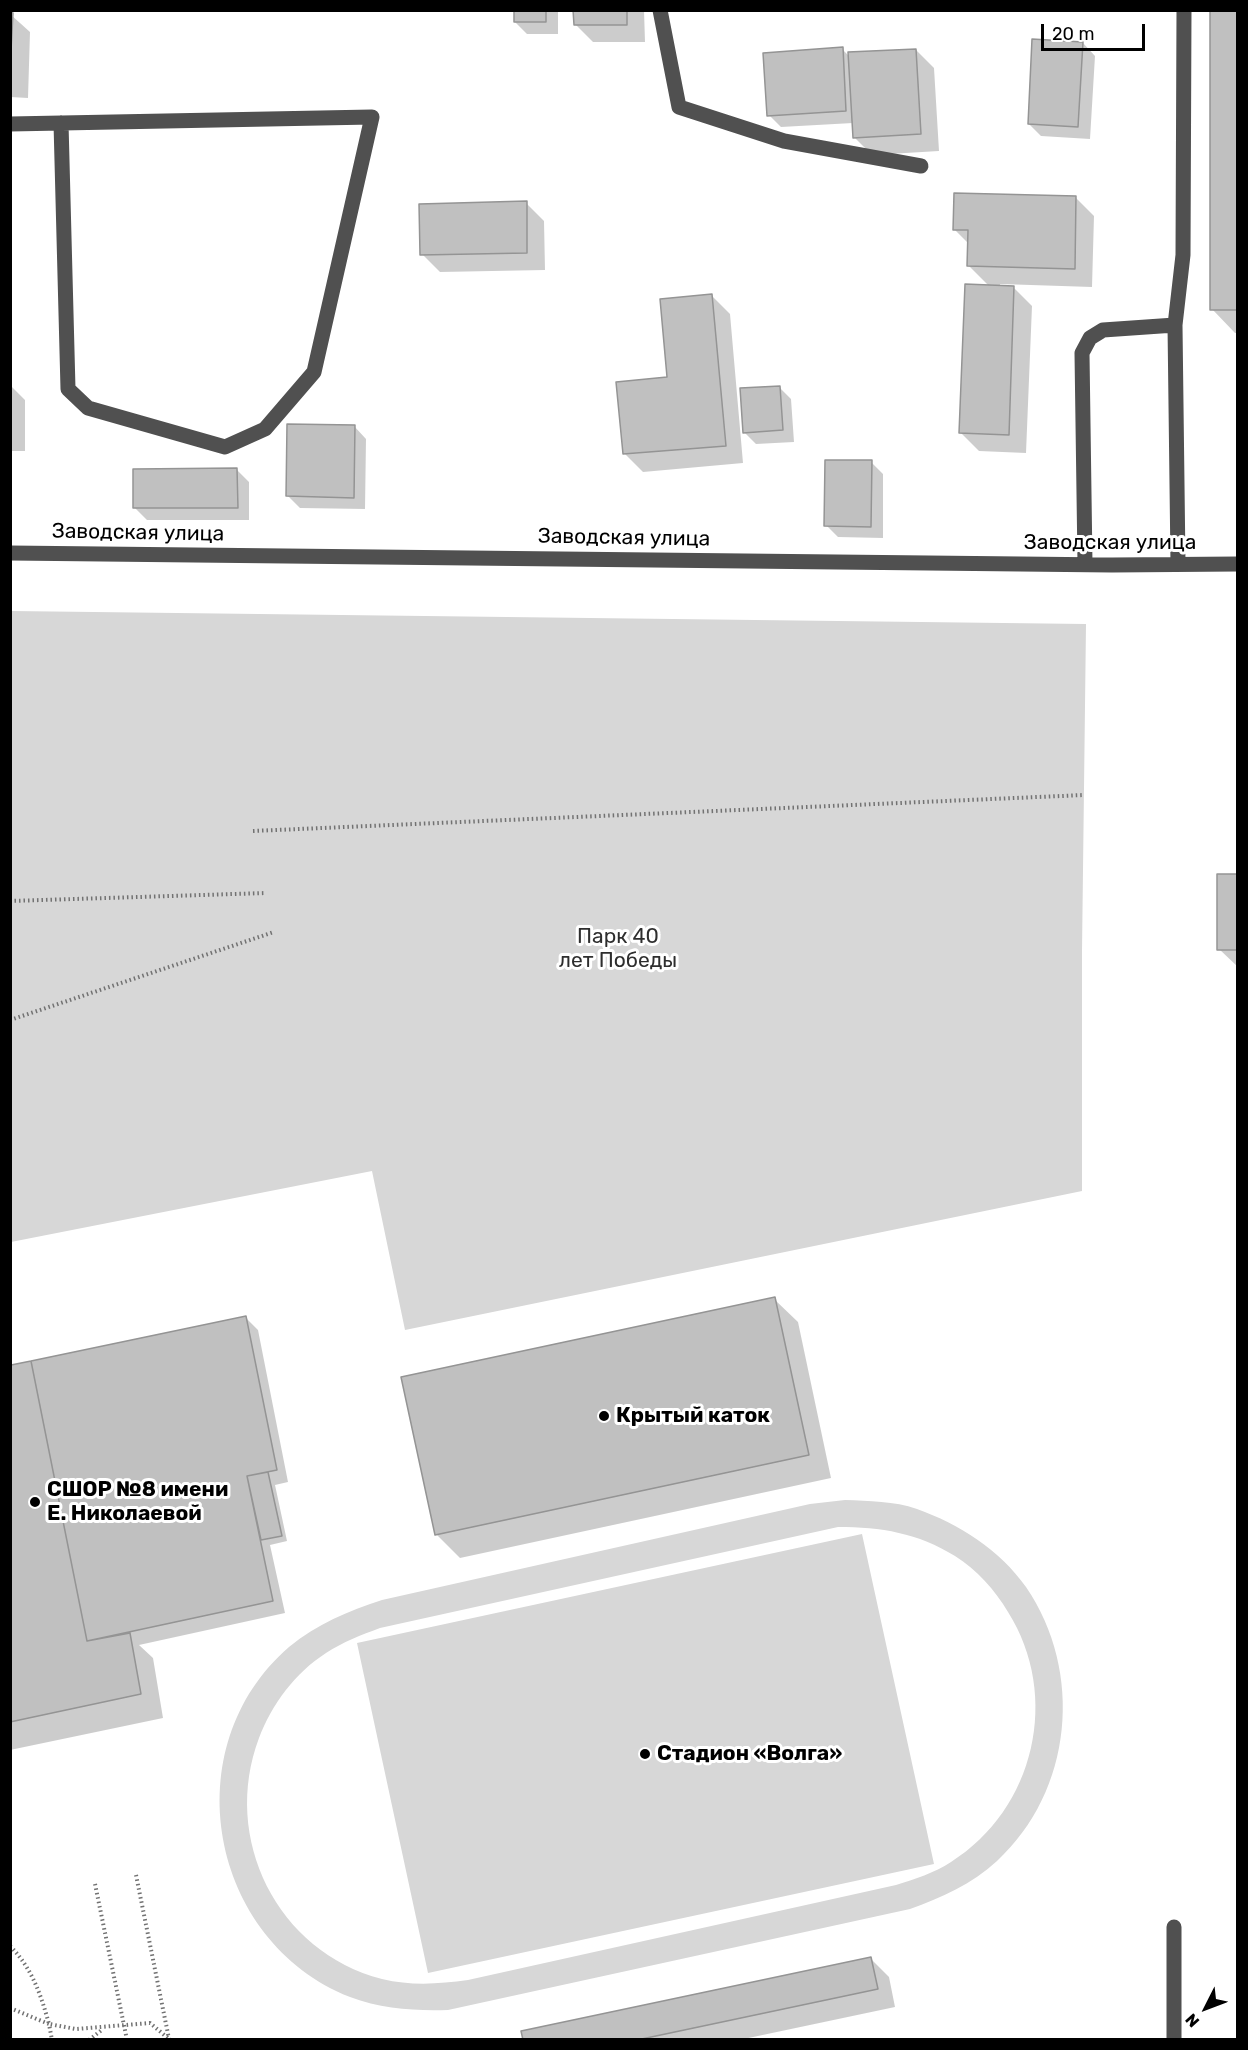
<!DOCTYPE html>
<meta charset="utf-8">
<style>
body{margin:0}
#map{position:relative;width:1248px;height:2050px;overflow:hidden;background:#fff;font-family:Rubik,sans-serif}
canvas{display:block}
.frame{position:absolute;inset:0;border:12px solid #000;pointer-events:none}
.north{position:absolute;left:1176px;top:1978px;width:60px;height:60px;-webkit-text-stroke:4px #fff;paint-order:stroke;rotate:228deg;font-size:16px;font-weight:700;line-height:24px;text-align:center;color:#000}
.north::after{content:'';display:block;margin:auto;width:21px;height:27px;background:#000;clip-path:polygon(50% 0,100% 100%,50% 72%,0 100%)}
.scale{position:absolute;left:1041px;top:24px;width:104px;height:27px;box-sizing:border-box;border:3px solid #000;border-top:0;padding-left:8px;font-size:18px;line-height:21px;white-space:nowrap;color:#000;-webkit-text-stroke:4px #fff;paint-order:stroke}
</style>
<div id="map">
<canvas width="1248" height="2050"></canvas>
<div class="frame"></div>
<div class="north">N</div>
<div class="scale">20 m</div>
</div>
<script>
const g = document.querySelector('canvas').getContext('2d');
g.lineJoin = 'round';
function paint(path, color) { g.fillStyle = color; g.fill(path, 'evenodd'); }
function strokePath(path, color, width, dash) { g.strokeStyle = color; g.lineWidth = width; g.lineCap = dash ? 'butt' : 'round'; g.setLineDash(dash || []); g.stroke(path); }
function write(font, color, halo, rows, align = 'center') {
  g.font = font + ' Rubik,sans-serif'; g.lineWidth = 6; g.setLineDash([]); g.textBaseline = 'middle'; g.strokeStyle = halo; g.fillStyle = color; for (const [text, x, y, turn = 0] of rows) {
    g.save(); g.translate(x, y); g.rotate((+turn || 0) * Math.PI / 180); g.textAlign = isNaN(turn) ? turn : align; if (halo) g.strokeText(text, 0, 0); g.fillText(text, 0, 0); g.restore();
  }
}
paint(new Path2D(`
 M11,611l1075,13 -4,327v240l-677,139 -33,-159 -361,71z
 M845,1500c24,1 49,1 72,9 42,15 83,41 109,78 58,85 47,204 -29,274 -25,23 -56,37 -87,48l-462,101c-33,1 -66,-1 -98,-13 -141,-56 -177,-250 -61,-350 28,-23 59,-36 93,-47l428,-96zM838,1527c43,0 80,6 117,29 22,14 40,34 53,56 53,84 27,197 -57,250 -17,11 -36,17 -55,23l-428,95c-29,4 -57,6 -86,-1 -105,-27 -161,-141 -123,-241 13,-34 36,-65 67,-85 17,-11 35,-18 54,-25z
 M862,1534l72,330 -506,109 -71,-330z`), '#d7d7d7');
paint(new Path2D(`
 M515,10h43v24h-31l-12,-12z
 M575,10h69l1,32h-52l-18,-18z
 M1238,10v323h-3l-23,-24z
 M10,14l20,18 -2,66 -18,-1z
 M1083,43l12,13 -5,83 -49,-3 -12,-12z
 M842,49l7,7 67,-6 18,18 5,83 -67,4 -18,-18 -1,-14 -72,4 -12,-12z
 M1076,198l18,18 -2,71 -92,-3v3l14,1 18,18 -6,147 -47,-2 -18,-18 29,-146 -21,-21v-22l-15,-15z
 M526,203l18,18 1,49 -105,2 -18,-18z
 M712,296l18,18 13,149 -100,9 -18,-18 44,-76z
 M10,385l15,15v51h-15z
 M779,387l12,12 3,43 -38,2 -12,-12z
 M354,426l12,13 -1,70 -65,-1 -12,-12z
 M871,462l12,12v64l-45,-1 -12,-12z
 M237,470l12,12v38h-102l-12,-12z
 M1238,876v91l-19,-18z
 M774,1299l24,23 33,156 -371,80 -24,-24z
 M246,1318l12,12 30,152 -13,3 12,56 -17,4 15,68 -146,32 14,13 10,60 -153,32v-378z
 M871,1959l18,18 6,30 -156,33h-215z`), '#0003');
const building = new Path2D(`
 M514,10h32v12h-32z
 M573,10h54v15h-53z
 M1210,10h28v300h-28z
 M10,12l3,1 -3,57z
 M1032,39l51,3 -5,85 -50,-3z
 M843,47l3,64 -79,5 -4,-63z
 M916,49l5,85 -68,4 -5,-86z
 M954,193l122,3 -1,73 -108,-3 1,-36h-15z
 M527,201v52l-107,2 -1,-51z
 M965,284l49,2 -5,149 -50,-2z
 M712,294l14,152 -103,8 -7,-72 51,-5 -7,-78z
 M780,386l3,44 -40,3 -3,-45z
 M287,424l68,1 -1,73 -68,-2z
 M825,460h47l-1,67 -47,-1z
 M237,468l1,40h-105v-39z
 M1217,874h21v76h-21z
 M775,1297l34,158 -374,80 -34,-158z
 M246,1316l31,154 -30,6 26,125 -186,40 -56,-280z
 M31,1361l56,280 43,-8 11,61 -131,28 1,-357z
 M268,1472l14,64 -21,4 -14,-64z
 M871,1957l7,32 -241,51h-114l-2,-9z`);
paint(building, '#c0c0c0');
strokePath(building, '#949494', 1.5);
strokePath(new Path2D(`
 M253,831l831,-36
 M10,901l256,-8
 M10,1020l264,-88
 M136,1875l33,164
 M95,1884l32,156
 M10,1946c22,22 31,49 39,78l27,5 74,-6 19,16
 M10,2008l39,16 3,16
 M89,2040l14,-11`), '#727272', 4, [1.5, 3]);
strokePath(new Path2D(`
 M660,10l19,97 105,34 137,25
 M10,124l362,-7 -58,255 -49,57 -40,18 -137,-39 -20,-19 -7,-266
 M1175,325l3,239
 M10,553l1102,12 126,-1
 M1085,564l-3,-211 8,-15 13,-8 72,-5 8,-70 1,-245
 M1174,2040v-113`), '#505050', 15);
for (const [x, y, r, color] of [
 [604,1416,6,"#000"],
 [35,1502,6,"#000"],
 [645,1754,6,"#000"]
]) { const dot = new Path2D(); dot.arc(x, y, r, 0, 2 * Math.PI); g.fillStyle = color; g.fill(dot); strokePath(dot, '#fff', 2); }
write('21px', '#000', '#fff', [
 ["Заводская улица",138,533,1],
 ["Заводская улица",624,538,1],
 ["Заводская улица",1110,543]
]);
write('21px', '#2e2e2e', '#fff', [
 ["Парк 40",618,937],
 ["лет Победы",618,961]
]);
write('bold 21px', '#000', '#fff', [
 ["Крытый каток",616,1416],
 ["СШОР №8 имени",47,1490],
 ["Е. Николаевой",47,1514],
 ["Стадион «Волга»",657,1754]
], 'left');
</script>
